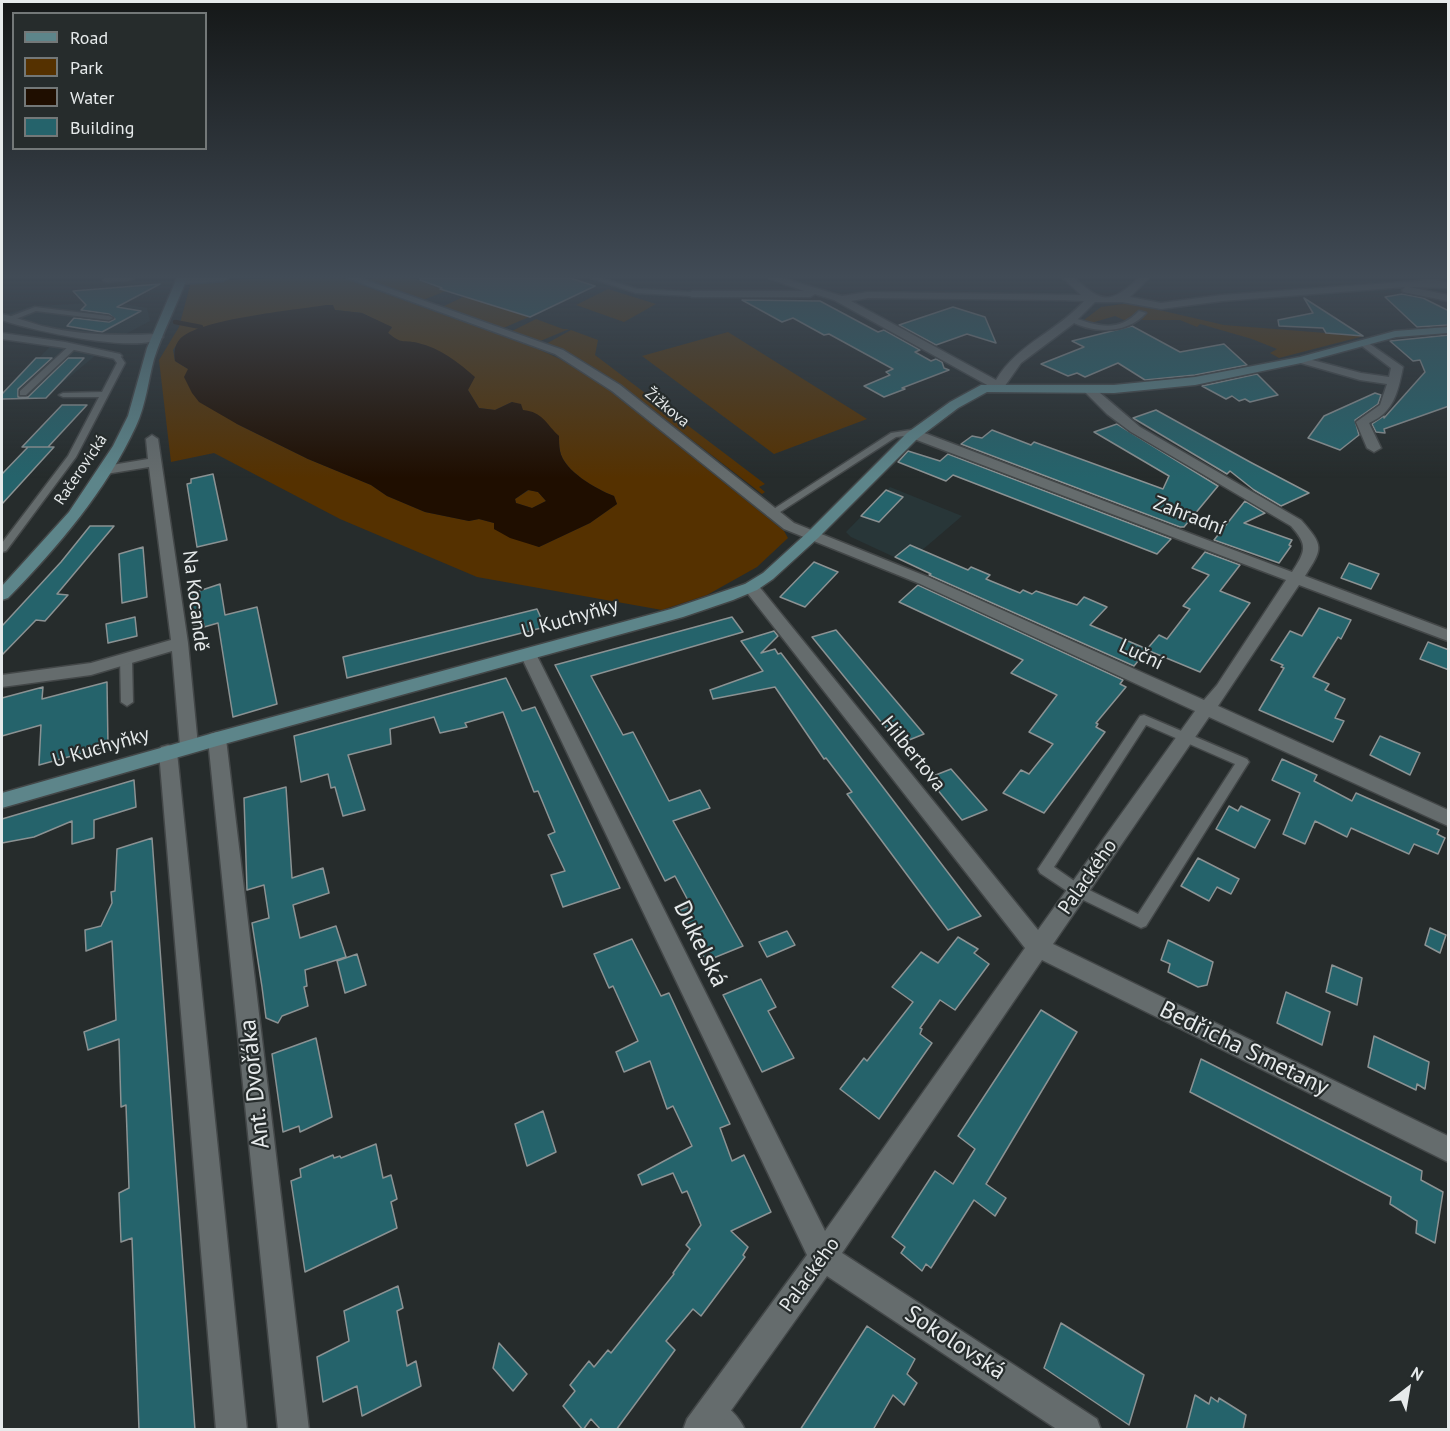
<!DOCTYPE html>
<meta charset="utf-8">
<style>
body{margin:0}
#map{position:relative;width:1450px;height:1431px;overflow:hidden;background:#262c2c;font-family:"PT Sans",sans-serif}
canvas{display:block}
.frame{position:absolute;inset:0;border:3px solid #e6eaeb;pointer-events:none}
.legend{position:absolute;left:12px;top:12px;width:195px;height:138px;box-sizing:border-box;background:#262c2c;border:2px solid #737878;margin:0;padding:8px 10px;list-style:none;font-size:18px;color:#e6eaeb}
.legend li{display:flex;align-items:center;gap:12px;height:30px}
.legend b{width:30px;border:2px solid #737878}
.north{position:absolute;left:1378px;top:1359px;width:60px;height:60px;-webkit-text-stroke:4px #262c2c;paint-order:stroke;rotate:31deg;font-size:16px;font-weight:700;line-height:24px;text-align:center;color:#e6eaeb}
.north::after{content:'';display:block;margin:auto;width:21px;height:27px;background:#e6eaeb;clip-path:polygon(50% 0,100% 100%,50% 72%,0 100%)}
</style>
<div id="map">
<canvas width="1450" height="1431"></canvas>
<div class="frame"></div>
<ul class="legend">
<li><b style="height:8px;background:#5d858a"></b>Road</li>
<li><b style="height:16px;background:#553100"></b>Park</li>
<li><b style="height:16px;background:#1f0e00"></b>Water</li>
<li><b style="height:16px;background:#25636b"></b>Building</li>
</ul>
<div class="north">N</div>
</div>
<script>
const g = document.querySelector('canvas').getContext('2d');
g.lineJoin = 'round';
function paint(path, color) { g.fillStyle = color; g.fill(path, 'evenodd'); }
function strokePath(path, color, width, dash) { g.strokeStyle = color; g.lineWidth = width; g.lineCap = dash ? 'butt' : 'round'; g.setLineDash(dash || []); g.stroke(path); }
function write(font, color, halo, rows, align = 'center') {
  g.font = font + ' "PT Sans",sans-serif'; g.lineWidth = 4.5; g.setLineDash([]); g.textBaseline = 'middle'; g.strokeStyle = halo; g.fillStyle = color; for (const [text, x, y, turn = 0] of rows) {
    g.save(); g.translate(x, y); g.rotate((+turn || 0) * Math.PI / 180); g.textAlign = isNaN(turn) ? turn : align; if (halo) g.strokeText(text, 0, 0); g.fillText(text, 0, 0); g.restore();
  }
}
paint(new Path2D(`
 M115,302l32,6 3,13 -26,14 -37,-2 -53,-9 -27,-10 25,-8z
 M51,346l45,9 -41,34 -53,9v-5z
 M890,487l72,29 -55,47 -56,-26 -5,-5z`), '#283638');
paint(new Path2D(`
 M271,278h72l195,71 22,10 44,27 180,145 4,7 -31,29 -50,28 -45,15 -185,-33 -137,-58 -126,-66 -43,9 -12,-102 20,-33 12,-45zM335,310l27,3 30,15 -5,4 12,10 19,1 50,47 11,18 16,2 17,-8 47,34c0,4 0,10 1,15 4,20 36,38 54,45l3,8 -27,19 -51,24 -45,-18v-6l-15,-4 -10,2 -44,-9 -38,-16 -16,-11 -63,-26 -71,-35 -49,-55 -13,-8 -2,-11 8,-12z
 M372,278h41l33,13 -23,9 -54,-20z
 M608,289l48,15 -32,18 -48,-17z
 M463,297l8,1 58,19 -28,12 -59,-22z
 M1129,303l95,22 140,11 -85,22 -9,-5 7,-4 -25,-10 -52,-15 -3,3 -17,-7h-37l-4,-2 -15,2 -9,-4 -24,7 -7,-3 17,-13z
 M536,319l27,10h6l-31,13 -28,-10z
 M571,330l27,10 -3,15 170,129 -6,3 6,5 -3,2 -145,-112 -42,-26 -3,1 -28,-12z
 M728,332l139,87 -93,35 -132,-98z
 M529,490l9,2 8,9 -14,7 -16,-5 -1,-4z`), '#553100');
paint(new Path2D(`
 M326,305h7l2,5 27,3 30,14 -4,6c15,12 13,6 30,10 22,5 40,19 57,34l-7,13 11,18 16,2 17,-8 9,2 2,6c20,2 23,14 36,26 0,5 0,10 1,15 4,20 36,38 54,45l3,8 -27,19 -51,24 -29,-9 -16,-9v-6l-15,-4 -10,2 -44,-9 -38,-16 -16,-11 -63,-26 -71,-35 -38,-22 -7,-9 -8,-16 4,-8 -13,-8c-1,-9 -1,-15 5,-22 18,-20 116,-29 146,-34zM528,490l10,2 8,9 -14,7 -16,-5 -1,-4z`), '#1f0e00');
strokePath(new Path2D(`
 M175,322l26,5`), '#1f0e00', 4.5);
const building = new Path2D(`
 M420,278h150l25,8 -65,31 -90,-28 2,-1 -22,-8z
 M160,284l-43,23 24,4 -39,21 -35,-6 7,-8 35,4 6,-3 -6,-5 -28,-4 5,-5 -13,-14z
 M1402,294l21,4 26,13v14l-32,2 -32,-30z
 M1304,298l28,18 31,20 -37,-3 -3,-5 -44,-2 -1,-6 35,-7z
 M742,300l78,1 58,31 6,-2 36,20 -5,2 16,9 5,-2 6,3 2,6 5,2 -47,18 3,1 -21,8 -20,-11 26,-11 -4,-3 7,-3 -64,-35 -5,1 -31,-17 -11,4z
 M953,307l32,10 11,26 -29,-9 -31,11 -37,-20z
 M1132,326l48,26 44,-8 23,21 -52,10 -50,5 -27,-17 -33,14 -8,-4 -9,3 -27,-12 43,-17 -12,-6z
 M1449,335v71l-65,23 1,4 -9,-1 -4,-8 12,-8v2l41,-46 -5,-12 -7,1 -23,-20z
 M36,358h16l-34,31v8h10l40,-39h16l-38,40 -44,1v-5z
 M1257,374l21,21 -28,7 -5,-3 -6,2 -7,-5 -6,3 -24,-13z
 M1375,393l6,2 -3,9 -23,16 4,15 -19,15 -32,-12 16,-22z
 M62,405h25l-39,42h-26z
 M1156,410l94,52 59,31 -28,13 -27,-16 -24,-19 -3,3 -94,-56z
 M1117,424l101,62 -34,41h-4l-219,-83 11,-8 10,2 10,-8 39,15 3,-3 129,47 6,-13 -75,-44z
 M28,447h26l-52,57v-30z
 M908,451l32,10 8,-7 223,85 -14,15 -204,-79 -7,6 -48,-19z
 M213,474l14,66 -30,7 -10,-63 4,-1v-4z
 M886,490l17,7 -24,25 -18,-6z
 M1245,501l20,12 -21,10 48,17 -3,5 2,1 -12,17 -65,-23z
 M90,526h24l-57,68 11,1 -23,26 -9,-1 -34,35v-29l59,-64z
 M910,545l58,25 3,-3 19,8 -4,4 34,14 3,-3 9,4 4,-3 41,14 7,-8 23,10 -17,18 57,24 12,-14 8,4 23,-30 -7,-3 26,-31 -17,-7 13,-16 35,13 -20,26 30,12 -50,69 -53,-22 -13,16 -205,-91 2,-1 -36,-17z
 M143,547l4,50 -25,6 -3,-49z
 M814,562l24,10 -33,35 -25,-10z
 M1349,563l30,11 -8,15 -30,-11z
 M220,584l5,31 32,-8 20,97 -44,13 -15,-94 -14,4v-3l-10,2 -4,-32z
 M918,585l205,95 -3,4 6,3 -30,36 2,1 -2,3 9,5 -61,81 -41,-20 18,-23 8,4 24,-30 -24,-12 28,-37 -46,-22 12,-13 -124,-58z
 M1319,608l32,12 -10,19 -3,-2 -25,40 16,7 -4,6 20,9 -10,19 9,3 -11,21 -74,-32 25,-42 -3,-1 2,-2 -12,-5 19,-29 12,5z
 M537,609l8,18 -198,51 -4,-21z
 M135,617l2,19 -29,7 -2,-19z
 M732,617l11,15 -152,44 32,59 10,-3 36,69 31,-11 10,18 -37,13 70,125 -37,15 -26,-51 11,-4 -16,-30 -10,5 -110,-216z
 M836,630l38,45 50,59 -25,10 -87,-107z
 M774,631l4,5 -17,17 14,-4 3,5 3,-1 200,263 -33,14 -101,-136 5,-2 -26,-34 -2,1 -49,-72 -62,12 -3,-9 53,-19 -22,-30z
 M1428,642l21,8v20l-29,-11z
 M506,678l16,33 13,-4 85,181 -57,19 -12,-32 14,-4 -17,-36 7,-3 -17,-41 -4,1 -31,-80 -38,11 2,4 -27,6 -6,-16 -44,12 1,15 -43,11 17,55 -22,6 -8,-29 -4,1 -3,-14 -27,8 -7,-46z
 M107,682l1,64 -69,19 2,-40 -39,11v-38l41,-11 -1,12z
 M1380,736l40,17 -10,22 -40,-20z
 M1282,759l35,16 -3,6 38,20 4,-8 83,37 -2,4 8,4 -7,16 -24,-10 -5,10 -58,-26 -4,9 -32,-16 -10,23 -22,-10 17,-41 -28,-13z
 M951,769l36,41 -25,10 -34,-42z
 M134,780l2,27 -42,13v18l-22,6v-23l-38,16 -32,6v-24z
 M286,787l6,91 31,-10 6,25 -36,12 7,33 36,-12 10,31 -41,13 2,16 -3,1 4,19 -26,10 -4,7 -12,-5 -4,-31 -10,-64 17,-5 -5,-33 -17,5 -3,-92z
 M1229,806l9,5 3,-5 29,14 -15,28 -39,-19z
 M152,838l24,332 19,260h-56l-7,-192 -11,4 -2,-49 10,-5 -3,-83 -5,2 -2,-68 -31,11 -4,-18 32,-12 -4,-79 -26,10 -1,-21 16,-4 11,-23 -1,-11 4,-1 2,-42z
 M1198,858l41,21 -8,15 -14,-7 -8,14 -28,-15z
 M1430,928l16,7 -6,18 -15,-8z
 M787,931l8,14 -28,12 -8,-15z
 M958,937l20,12 -4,4 15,11 -34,46 -15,-10 -20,28 2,1 -2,5 12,9 -53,76 -39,-30 24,-31 3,3 46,-59 -21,-15 29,-35 17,11z
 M632,939l29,57 8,-3 61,131 -10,4 12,33 12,-6 27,57 -40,19 17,16 -5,8 2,2 -44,59 -8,-7 -27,32 9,9 -59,80h-15l-10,-11 -8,11 -20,-24 12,-15 -5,-6 19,-24 5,6 14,-17 3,3 63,-79 -1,-1 17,-24 -4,-4 15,-20 -14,-34 -5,2 -9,-20 -31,12 -4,-10 54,-29 -19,-40 -6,3 -17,-48 -26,11 -8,-20 22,-11 -25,-55 -4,2 -15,-34z
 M1168,940l45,22 -6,23 -9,2 -30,-15 2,-8 -9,-4z
 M357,954l9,31 -21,8 -8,-32z
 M1332,965l30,13 -5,27 -31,-13z
 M761,979l15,28 -8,4 26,47 -32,14 -39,-77z
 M1286,992l44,20 -8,33 -45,-22z
 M1041,1010l36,22 -91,152 20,14 -11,18 -21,-16 -43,68 -5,-4 -4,7 -21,-18 4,-6 -13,-10 43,-66 18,13 22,-35 -17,-13z
 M1374,1036l55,26 -4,27 -8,-5 -1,6 -48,-23z
 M316,1038l16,79 -32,15 -1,-6 -16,6 -11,-78z
 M1201,1059l221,112 -1,9 22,12 -8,51 -19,-10 1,-12 -27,-17 1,-7 -201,-105z
 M543,1111l13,41 -29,14 -12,-42z
 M376,1144l7,34 8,-3 6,24 -6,3 6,26 -92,44 -14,-91 10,-4 -1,-8 33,-14 1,3 6,-2 1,2z
 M398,1286l5,22 -6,3 10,55 9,-5 5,25 -59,30 -5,-30 -34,16 -6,-45 32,-16 -5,-30z
 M1061,1323l83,52 -15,50 -85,-57z
 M867,1326l48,33 -8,15 10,9 -13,22 -11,-10 -20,35h-73z
 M499,1343l28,31 -14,17 -20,-23z
 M1195,1395l14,9 2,-7 7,5 1,-4 27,17 -3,15h-57z`);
paint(building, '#25636b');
strokePath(building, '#8b9293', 1.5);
const lane = new Path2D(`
 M105,278h29l-3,2 -25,2 -3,-2z
 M591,278h9l37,11 55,3 3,2 -3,2 -56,-3z
 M35,307l74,9 4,2 -4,2 -73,-9 -25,10 -7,-2z
 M1139,311l7,2c-19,22 -56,21 -79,6l4,-2c25,8 46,17 68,-6z
 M70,345l7,2 -51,48h-6v-4z
 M113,354h6l6,9 -49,94 -70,94 -4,1v-9l66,-87 31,-59h-36l-4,-2 4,-2 39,-1 15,-29 -5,-7z
 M917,429l4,3 -1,2 -24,3 -122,79h-6l-2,-2 125,-81z
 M126,655l6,4 1,43 -6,4 -6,-4 -1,-43z
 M1144,715l103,44 2,3 -103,164 -5,2 -68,-33 -33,-22 -2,-4 102,-153zM1146,725l89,39 -97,150 -55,-27 -29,-20z
 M714,1399c12,5 26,18 31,31h-25l-13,-14 -3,-7 3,-7z`);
const street = new Path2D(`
 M186,278h42l-5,3 -42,3 -5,-3z
 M347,278h13l203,72 57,35 174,138 134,54 276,123 13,-15 69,-105 -377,-143 -1,-3 1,-3h10l373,141c14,-21 16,-27 -1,-46l-160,-94 -24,-18 -24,-24 2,-3h8l47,40 161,93c23,26 22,28 4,56l143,54v11l-149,-56 -81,121 230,104v16l-239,-109 -156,227 395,192v26l-406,-202 -200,293 255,166 4,11h-43l-231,-154 -110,154h-34l4,-11 120,-164 -287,-601 2,-4h12l2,4 289,577 200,-283 -280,-358 -2,-3 2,-3h12l281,346 157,-219 -277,-128 -134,-54 -172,-138 -57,-37z
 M768,278h14l60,18 26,-4 213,3 -18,-17h11c29,25 35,27 65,0h10l-19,19 31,6 61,-8 211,-15 15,2v6l-39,-1 39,8v6l-45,-9 -1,-2 3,-3 -183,14 -61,8 -39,-7h-27l-22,22 -52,39 -19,27 -4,1 -164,-91 -19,-6 -5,3h-118l-5,-3 5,-3h112zM868,298l194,2 22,1c-26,30 -67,43 -88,79l-145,-79z
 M2,314c13,3 26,8 40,12 38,9 76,10 115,8l6,3c-23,18 -134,-7 -161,-17z
 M2,333l63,9 55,12 2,2 -6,3 -51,-11 -63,-9z
 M1364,340l39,27c-5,25 -9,45 -34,56l12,25 -7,4 -7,-4 -11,-26 24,-17 7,-21 -27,-4 -63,-18 -2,-2 6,-3 60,16 28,4 2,-9 -33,-25z
 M152,435l6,4 30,204 10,103 -2,5 -7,2 -7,-2 -2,-5 -8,-95 -81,24 -89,12v-12l89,-12 80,-23 -22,-173 -43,7 -7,-4 7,-4 42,-7 -2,-20z
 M217,732l7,2 2,5 83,691h-31l-70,-691 2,-5z
 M168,745l7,2 2,5 70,678h-31l-57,-678 2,-5z`);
const secondary = new Path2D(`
 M177,278h10c-10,27 -24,53 -33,81 -6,22 -8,46 -18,67 -30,65 -78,121 -128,172l-6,2v-14l67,-74 44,-66 15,-30 19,-68z
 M1448,327v6l-52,4 -95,26 -106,22 -81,8 -127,-1 -29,16 -41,31 -99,99 -45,41 -16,11 -24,10 -50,17 -466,129 -215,62v-15l215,-61 454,-123 74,-25 18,-11 45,-41 99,-99 43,-31 31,-17h133l81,-8 105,-20 95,-26z`);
strokePath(lane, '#434748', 3);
strokePath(street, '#434748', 3);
strokePath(secondary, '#434748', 3);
paint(lane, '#656c6d');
paint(street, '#656c6d');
paint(secondary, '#5d858a');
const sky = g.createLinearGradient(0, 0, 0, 478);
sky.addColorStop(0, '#151818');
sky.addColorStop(0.58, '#414b56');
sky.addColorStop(1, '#414b5600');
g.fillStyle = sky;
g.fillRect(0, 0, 1450, 478);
write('16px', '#e6eaeb', '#262c2c', [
 ["Žižkova",667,408,39],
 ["Račerovická",81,470,-56]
]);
write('20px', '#e6eaeb', '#262c2c', [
 ["Zahradní",1189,516,21],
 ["Na Kocandě",195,601,83],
 ["U Kuchyňky",570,619,-16],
 ["Luční",1141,655,25],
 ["U Kuchyňky",101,748,-16],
 ["Hilbertova",913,754,51],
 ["Palackého",1088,877,-55],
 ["Palackého",810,1275,-54]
]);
write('24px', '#e6eaeb', '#262c2c', [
 ["Dukelská",700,944,64],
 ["Bedřicha Smetany",1244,1049,26],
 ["Ant. Dvořáka",255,1084,-96],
 ["Sokolovská",955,1343,33]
]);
</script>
